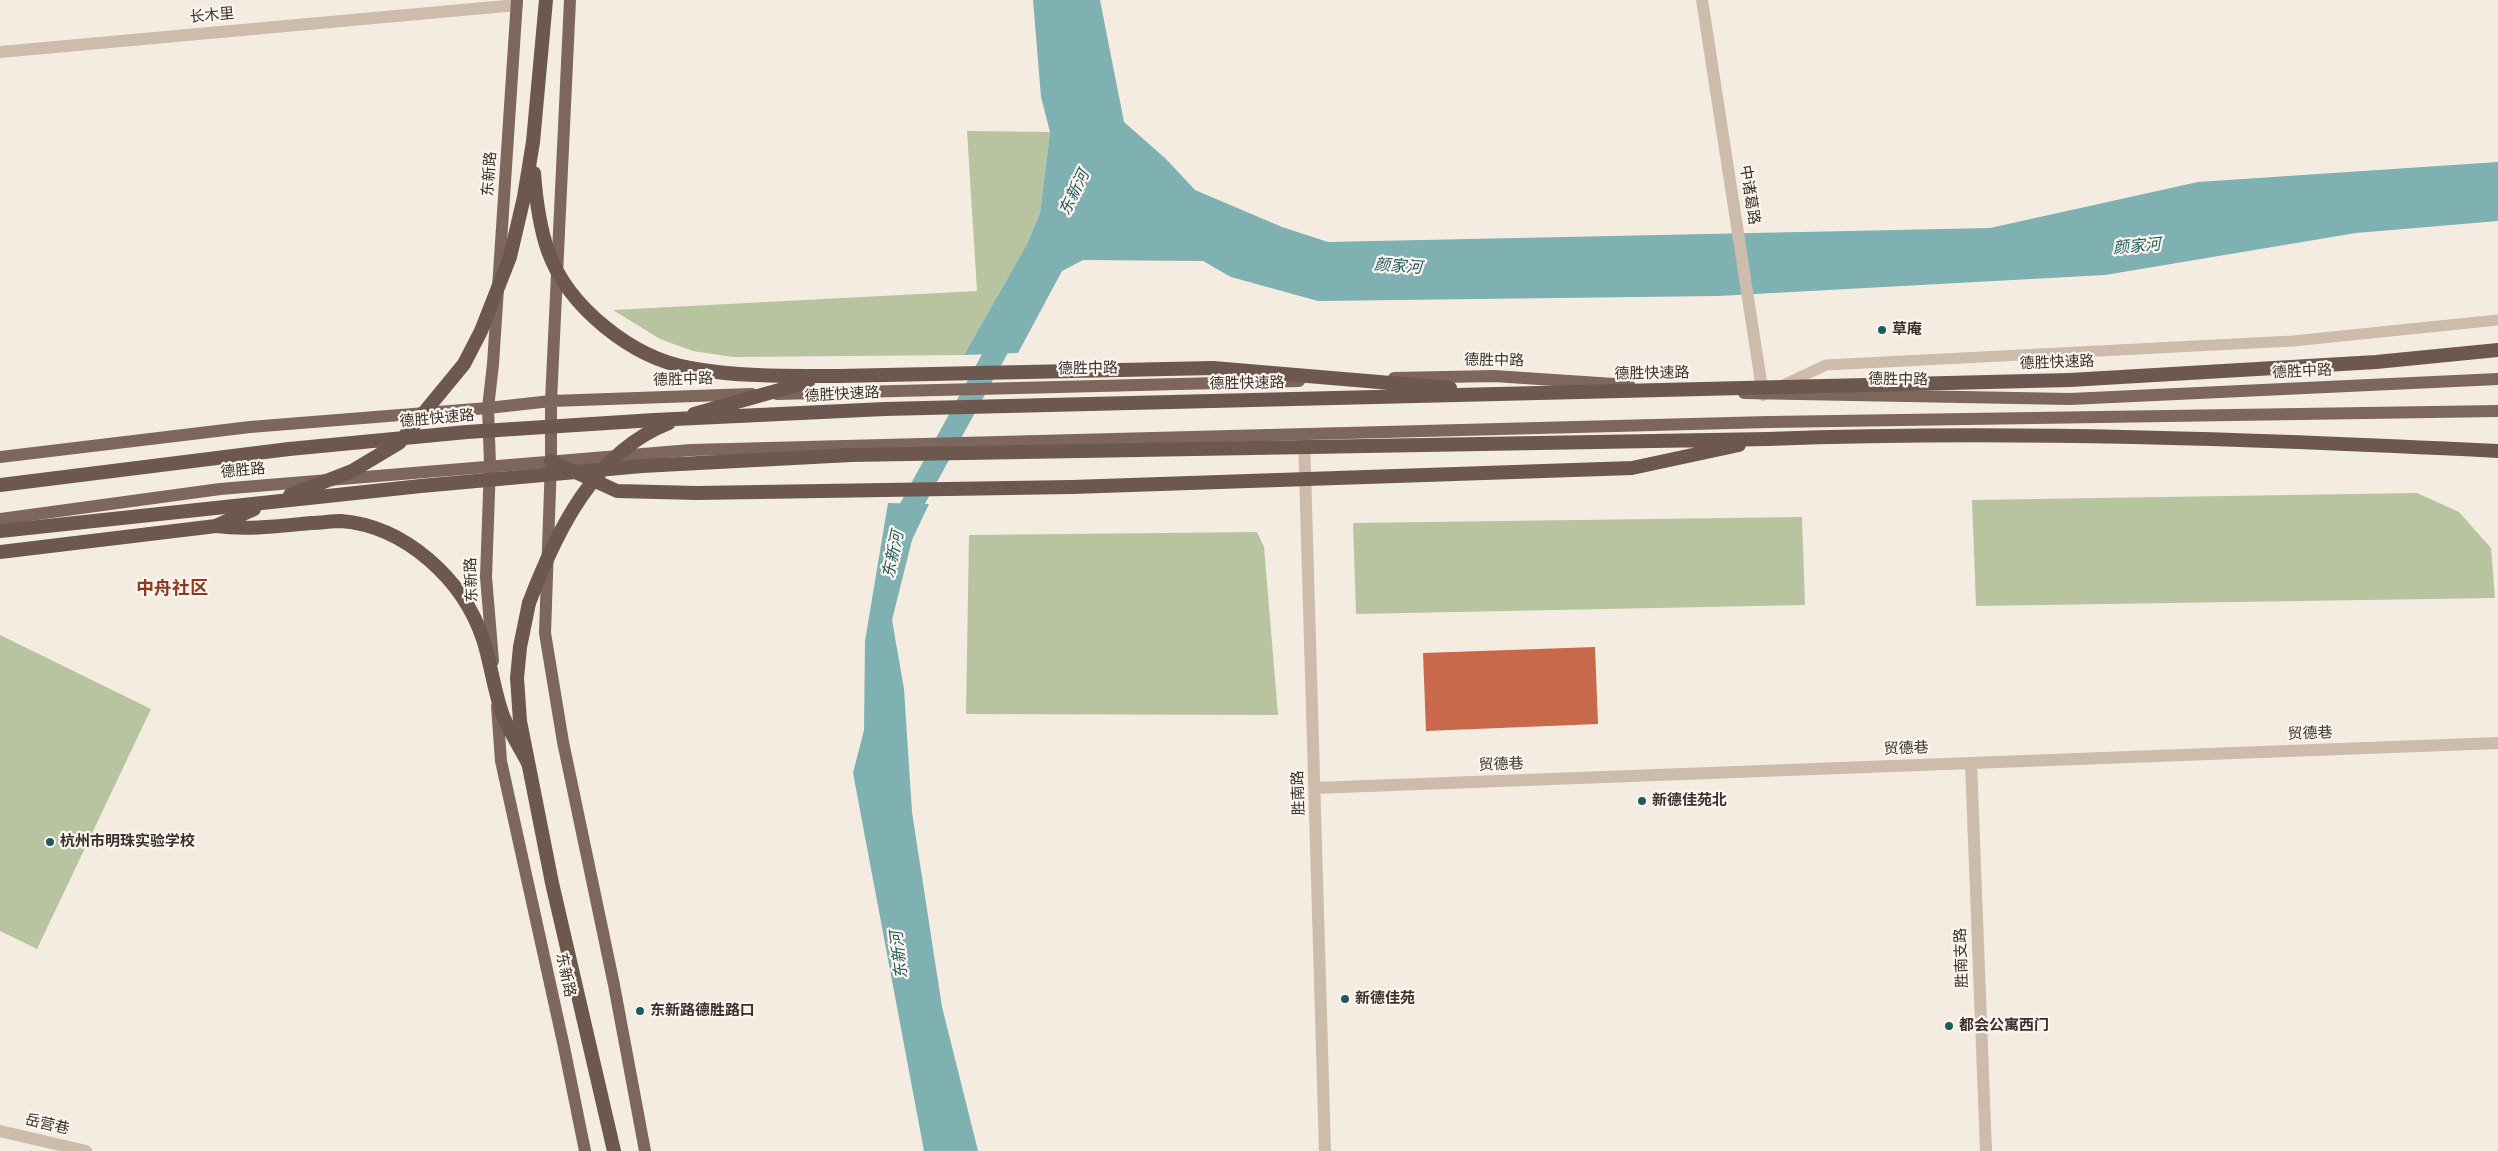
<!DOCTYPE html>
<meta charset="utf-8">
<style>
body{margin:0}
canvas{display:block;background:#f4ebe1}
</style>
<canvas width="2498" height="1151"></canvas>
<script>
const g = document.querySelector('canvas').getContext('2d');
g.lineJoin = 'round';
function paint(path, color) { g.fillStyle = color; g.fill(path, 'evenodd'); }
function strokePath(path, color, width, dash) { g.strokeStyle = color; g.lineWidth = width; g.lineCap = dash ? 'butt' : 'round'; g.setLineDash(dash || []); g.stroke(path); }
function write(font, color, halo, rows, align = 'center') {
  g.font = font + ' "Varela Round","Noto Sans SC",sans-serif'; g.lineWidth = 4.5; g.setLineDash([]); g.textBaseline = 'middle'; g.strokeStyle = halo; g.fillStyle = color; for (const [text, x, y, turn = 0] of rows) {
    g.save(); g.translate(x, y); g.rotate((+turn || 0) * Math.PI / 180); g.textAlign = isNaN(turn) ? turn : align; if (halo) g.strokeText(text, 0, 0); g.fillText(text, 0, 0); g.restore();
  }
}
paint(new Path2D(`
 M967,131l83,1 -10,81 -13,31 -63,111 -231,2 -40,-6 -33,-12 -47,-29 364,-19z
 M2417,493l42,19 32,36 4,50 -519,8 -4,-106z
 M1802,517l3,88 -449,9 -3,-91z
 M1257,532l7,15 14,168 -312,-1 3,-179z
 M0,635l151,74 -114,240 -37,-18z`), '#b8c4a0');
paint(new Path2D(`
 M1033,0h67l24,122 42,37 29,31 87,37 46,15 662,-14 208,-46 300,-20v59l-142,12 -251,42 -387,21 -400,5 -87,-24 -28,-16 -120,-1 -21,11 -44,82 -54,2 63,-111 13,-31 10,-81 -9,-35z
 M888,503l41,1 -17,36 -20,80 12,69 8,123 30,195 36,144h-54l-71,-378 11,-43 1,-89z`), '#7fb0b2');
strokePath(new Path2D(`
 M898,530l111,-202`), '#7fb0b2', 22);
paint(new Path2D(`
 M1595,647l3,77 -172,7 -3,-78z`), '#c8694b');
strokePath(new Path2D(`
 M1781,386l45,-21 467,-24 205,-21`), '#cdbbac', 11);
strokePath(new Path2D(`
 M1702,0l61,395
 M0,52l517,-47
 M1304,437l21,714
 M1971,763l15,388
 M1315,788l1183,-45
 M0,1131l86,20`), '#cdbbac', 12);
strokePath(new Path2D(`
 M570,0l-19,401v60l-6,172 18,109 51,243 31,166
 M1394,378l100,-2 135,9
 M1744,393l326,6 428,-20
 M777,394l522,-13
 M0,457l250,-30 238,-19 63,-7 201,-7
 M0,519l220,-30 471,-39 1078,-28 729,-11
 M493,661l-7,-84 4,-112 -2,-57 5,-44 24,-364
 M497,706l4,55 63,286 21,104`), '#7d675c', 12);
strokePath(new Path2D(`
 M838,376l375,-8
 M2070,380l306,-18 122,-12
 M1768,439c244,-9 487,0 730,12
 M551,461l66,30 80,2 375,-6
 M0,485l289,-36
 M0,552l216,-26
 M529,603l-9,44 -3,31 3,43 32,162 62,268`), '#6c584f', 14);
strokePath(new Path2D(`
 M534,173c2,27 5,52 14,78 20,56 84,107 142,117 48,9 99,8 148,8
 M1213,368l237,20
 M694,414l114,-32
 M289,449l178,-17 187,-12 231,-11 1185,-29
 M1072,487l560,-19 107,-23
 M290,495l62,-24 47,-28 65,-79 17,-33 29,-74 14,-60 9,-55 13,-142
 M216,526l38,-17
 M216,526c32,4 63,0 95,-3 10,0 20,-2 30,-2 64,5 122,58 142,118 8,25 11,52 20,77 7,16 17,32 25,47
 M0,531l421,-45 221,-20 209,-11 917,-16
 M529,603c27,-71 65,-151 140,-180`), '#6c584f', 14);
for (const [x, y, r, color] of [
 [1882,330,5,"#1f5a5e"],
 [1642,801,5,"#1f5a5e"],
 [50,842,5,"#1f5a5e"],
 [1345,999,5,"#1f5a5e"],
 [640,1011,5,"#1f5a5e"],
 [1949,1026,5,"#1f5a5e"]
]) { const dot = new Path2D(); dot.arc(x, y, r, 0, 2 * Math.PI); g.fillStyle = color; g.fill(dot); strokePath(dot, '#fbf5ee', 2); }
write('15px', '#3b302b', '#fbf5ee', [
 ["长木里",212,16,-5],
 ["东新路",490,174,-86],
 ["中诸葛路",1749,195,81],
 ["德胜中路",1494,361,1],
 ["德胜快速路",2057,363,-2],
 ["德胜中路",1088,369,-1],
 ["德胜中路",2302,372,-3],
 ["德胜快速路",1652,374,-1],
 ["德胜中路",683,380,-2],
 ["德胜中路",1898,380,1],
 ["德胜快速路",1247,384,-1],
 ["德胜快速路",842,395,-3],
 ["德胜快速路",437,419,-5],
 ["德胜路",243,471,-5],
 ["东新路",472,580,-92],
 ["贸德巷",2310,734,-2],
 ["贸德巷",1906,749,-2],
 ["贸德巷",1501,765,-2],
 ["胜南路",1299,793,-92],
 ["胜南支路",1962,958,-92],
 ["东新路",565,975,78],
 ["岳营巷",47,1125,13]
]);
write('bold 15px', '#3b302b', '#fbf5ee', [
 ["草庵",1892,330],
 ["新德佳苑北",1652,801],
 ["杭州市明珠实验学校",60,842],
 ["新德佳苑",1355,999],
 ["东新路德胜路口",650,1011],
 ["都会公寓西门",1959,1026]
], 'left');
write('italic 16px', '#1f5a5e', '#fbf5ee', [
 ["东新河",1075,193,-64],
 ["颜家河",2137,247,-5],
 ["颜家河",1398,267,4],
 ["东新河",894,555,-78],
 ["东新河",900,955,-97]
]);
write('bold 18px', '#8c3b22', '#fbf5ee', [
 ["中舟社区",172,589]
]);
</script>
